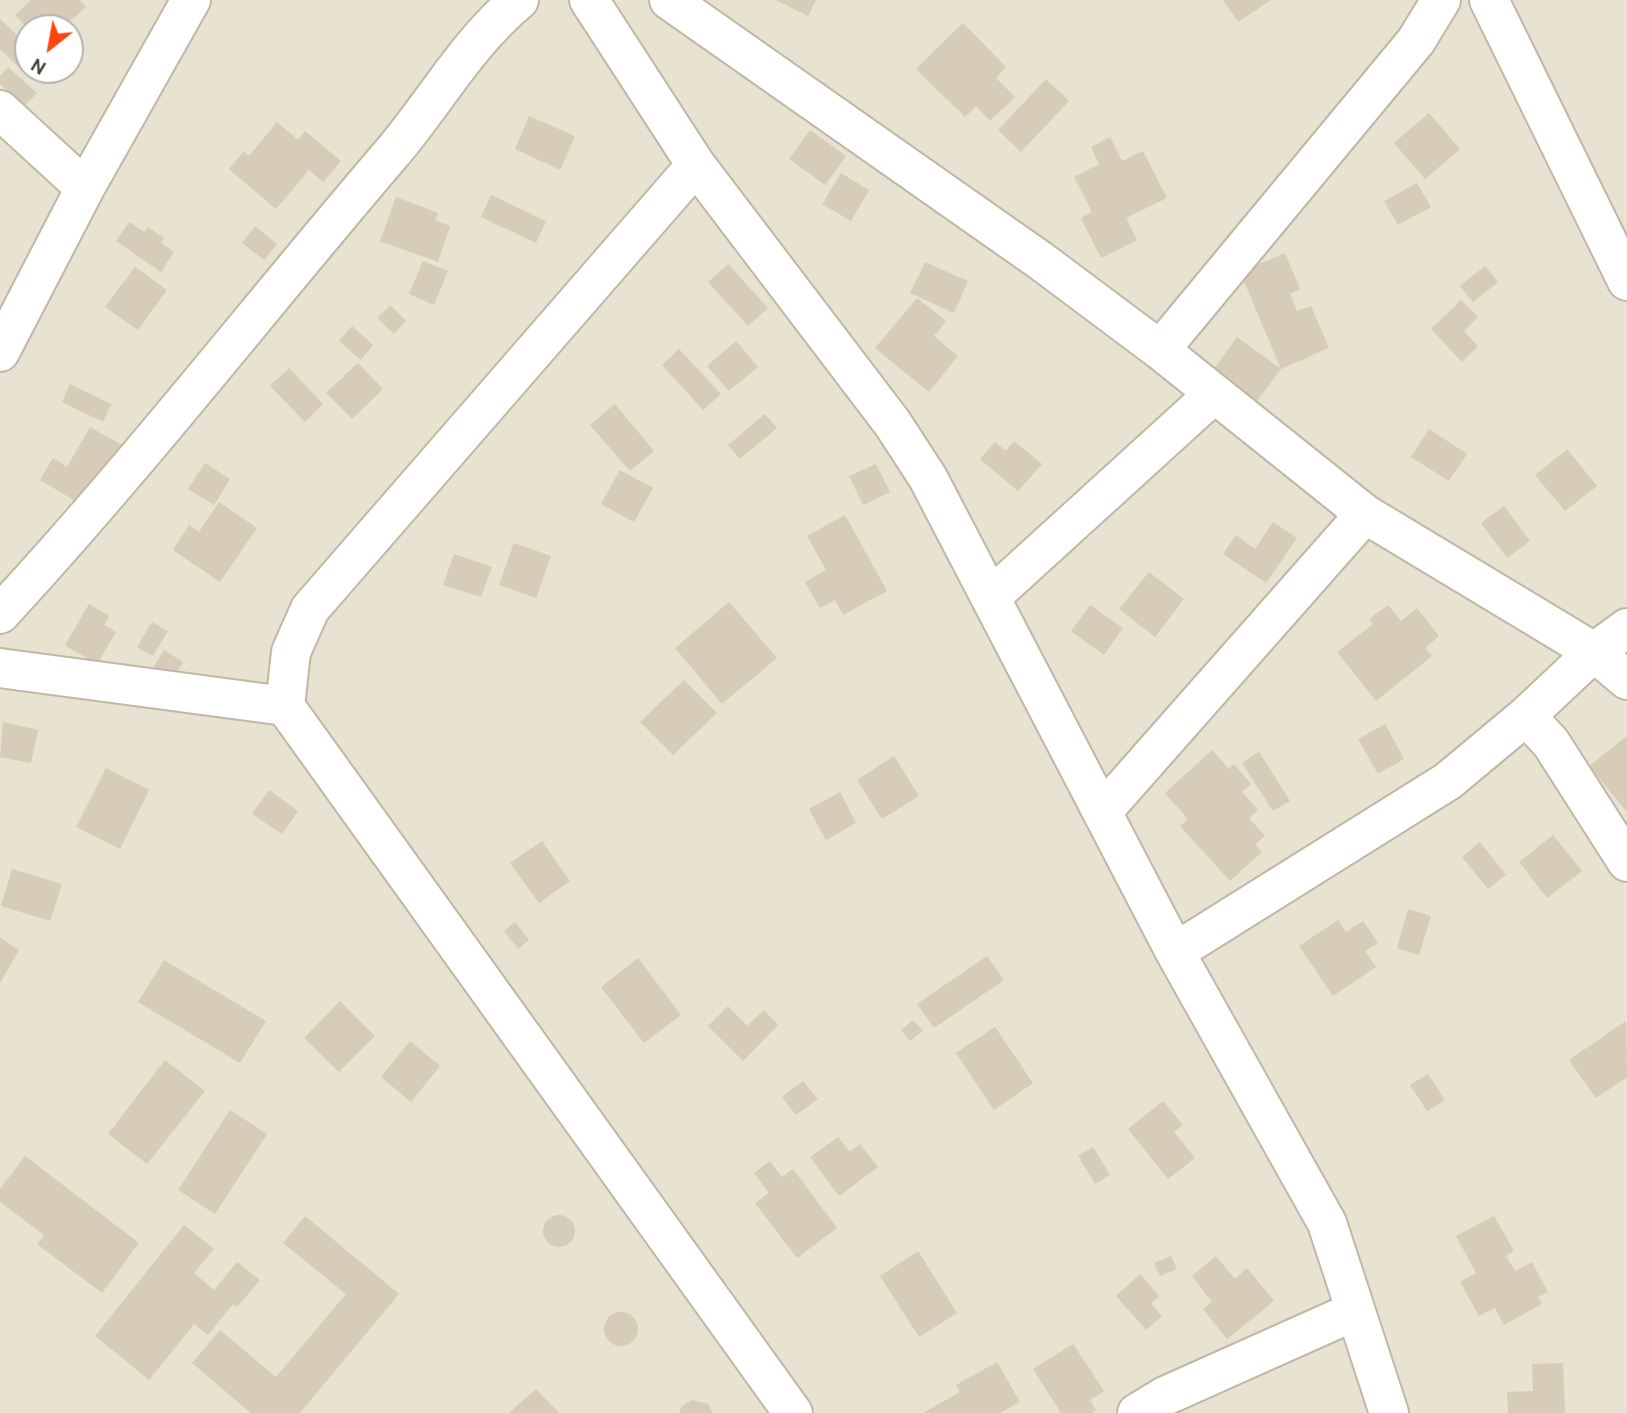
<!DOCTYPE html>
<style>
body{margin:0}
#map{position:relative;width:1627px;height:1413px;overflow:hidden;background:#f3f0e3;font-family:Overpass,sans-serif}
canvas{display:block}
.north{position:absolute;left:14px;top:14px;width:70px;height:70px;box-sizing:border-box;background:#fff;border:2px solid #b5b3ad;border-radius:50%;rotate:211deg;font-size:19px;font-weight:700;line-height:28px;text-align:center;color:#464033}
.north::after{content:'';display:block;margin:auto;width:24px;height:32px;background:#ff440e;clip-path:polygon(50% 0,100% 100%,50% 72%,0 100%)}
</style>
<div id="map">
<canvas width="1627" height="1413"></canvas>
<div class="north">N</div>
</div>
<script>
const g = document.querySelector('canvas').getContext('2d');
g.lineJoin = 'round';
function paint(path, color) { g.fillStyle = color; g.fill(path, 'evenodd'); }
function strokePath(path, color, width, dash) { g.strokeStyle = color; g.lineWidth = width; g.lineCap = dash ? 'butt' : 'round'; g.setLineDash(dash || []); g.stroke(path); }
paint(new Path2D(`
 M0,0h1627v1413h-1627zM28,28h42v42h-42z`), '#e8e2d0');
paint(new Path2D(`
 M31,0h49l6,7 -23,21h-36l-12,-13z
 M776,0h40l-8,16z
 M1223,0h48l-33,22z
 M0,19l28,27v16l-7,7 -21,-20z
 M963,23l43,44 -10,11 19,19 -25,24 -14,-15 -11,11 -49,-48z
 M8,67l29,26 -13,13 -24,-22v-8z
 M1046,79l23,22 -48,51 -23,-22z
 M1429,113l31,36 -35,30 -31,-36z
 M529,116l46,20 -15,34 -45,-21z
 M277,122l21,18 7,-9 36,30 -18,21 -14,-12 -33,39 -47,-40 15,-18 5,5z
 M810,130l36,26 -21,29 -36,-26z
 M1110,137l12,24 21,-10 24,47 -41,20 11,22 -36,18 -20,-40 11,-6 -18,-35 25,-13 -8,-17z
 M841,173l28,17 -18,31 -29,-17z
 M1417,183l14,24 -33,18 -14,-24z
 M491,195l55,26 -10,22 -55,-26z
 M396,197l42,16 -3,7 15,6 -12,36 -58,-21z
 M129,222l15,10 4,-5 16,11 -3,5 13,9 -13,20 -45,-31z
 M255,226l22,18 -13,16 -22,-17z
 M1285,253l15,36 -10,5 7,17 14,-5 18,42 -48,21 -41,-97z
 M423,261l25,10 -14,34 -25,-11z
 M925,262l43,19 -14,32 -44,-20z
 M728,264l40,44 -20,18 -40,-44z
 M1485,266l13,16 -25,20 -13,-16z
 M135,267l32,23 -29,40 -33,-23z
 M917,298l29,23 -12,15 24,20 -29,36 -54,-44z
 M1461,300l17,17 -14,14 14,15 -16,16 -31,-33z
 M390,305l16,16 -12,13 -17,-16z
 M352,326l21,19 -12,15 -22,-19z
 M1237,337l44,32 -25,33 -43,-32z
 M736,341l22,26 -29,24 -22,-25z
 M679,349l42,45 -18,16 -41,-45z
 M358,363l25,26 -31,30 -26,-26z
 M289,368l34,36 -18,18 -35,-36z
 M70,384l41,20 -8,18 -41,-20z
 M615,404l39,47 -24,20 -40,-46z
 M765,414l12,14 -37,31 -12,-14z
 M90,427l34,19 -37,62 -47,-28 13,-22 14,9z
 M1429,429l38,25 -18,27 -38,-24z
 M1014,441l28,23 -24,27 -38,-32 15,-17 11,9z
 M1567,449l30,37 -32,25 -30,-36z
 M205,463l25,16 -16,26 -26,-16z
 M876,464l14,28 -27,13 -14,-29z
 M620,470l33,18 -19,34 -33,-18z
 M219,502l38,26 -37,54 -47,-32 16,-25 10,7z
 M1504,506l26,35 -23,17 -26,-35z
 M845,515l42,76 -44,24 -8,-15 -15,8 -15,-26 21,-12 -19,-34z
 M1273,522l24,16 -31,45 -43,-29 13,-19 19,14z
 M514,543l37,13 -15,42 -37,-13z
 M454,554l38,13 -11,30 -38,-12z
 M1149,572l35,27 -29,38 -36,-28z
 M729,602l48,56 -55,46 -47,-56z
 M89,604l20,12 -5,9 12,7 -19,32 -32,-19z
 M1090,605l33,23 -19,27 -33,-24z
 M1388,605l13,16 16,-13 22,28 -14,12 7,8 -56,45 -39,-49 36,-28 -4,-5z
 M152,622l16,9 -15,25 -16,-9z
 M164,650l19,12 -9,16 -20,-12z
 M684,680l33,33 -44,42 -33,-33z
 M3,722l35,8 -7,33 -31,-6z
 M1385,724l19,35 -26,15 -20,-35z
 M1627,736v76l-38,-46z
 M1212,750l17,19 5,-5 17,20 -9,8 16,18 -9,8 16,18 -10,8 7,8 -32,29 -50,-55 8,-7 -23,-26z
 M1259,752l31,49 -17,10 -31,-48z
 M894,756l25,40 -37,23 -25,-39z
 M106,768l43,22 -29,59 -44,-22z
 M269,790l29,21 -16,23 -30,-20z
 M840,792l16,31 -30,17 -17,-31z
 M1553,835l29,36 -35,27 -28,-36z
 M542,841l28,40 -31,22 -29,-40z
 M1480,842l26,33 -18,14 -26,-32z
 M12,869l50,15 -12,37 -49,-15z
 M1408,909l23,7 -12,39 -22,-7z
 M1338,920l8,12 17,-11 15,22 -13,8 11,16 -43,29 -34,-50z
 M515,922l14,18 -11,9 -14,-18z
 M0,938l19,12 -19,33z
 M987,956l17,24 -70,48 -17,-24z
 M638,958l43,57 -37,28 -43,-56z
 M164,960l102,61 -26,42 -102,-61z
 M340,1001l35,35 -36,36 -35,-34z
 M728,1006l19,20 17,-16 14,15 -35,36 -35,-35z
 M913,1020l10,11 -13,10 -9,-11z
 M1626,1021l1,56 -31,21 -27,-38z
 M995,1027l38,56 -39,27 -38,-57z
 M410,1041l30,25 -29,36 -30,-25z
 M165,1060l40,31 -58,73 -39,-30z
 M1428,1074l17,26 -18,11 -17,-26z
 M803,1081l15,18 -22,16 -14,-18z
 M1163,1101l20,24 -9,7 21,26 -27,21 -40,-50z
 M230,1110l37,24 -52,80 -37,-24z
 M838,1137l12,15 10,-8 18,23 -39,29 -29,-39z
 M1093,1147l17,28 -15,9 -17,-28z
 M25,1156l114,87 -37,50 -65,-49 7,-9 -44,-33v-13z
 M770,1161l12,16 11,-8 44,59 -40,30 -42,-55 14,-10 -15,-20z
 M543 1231a16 16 0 1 1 32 0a16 16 0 1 1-32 0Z
 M305,1216l94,78 -99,119h-49l-59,-50 28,-33 56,47 70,-83 -63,-51z
 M1494,1216l20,35 -8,5 9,15 17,-9 16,30 -10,5 4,7 -38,21 -9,-17 -16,8 -19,-34 16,-9 -20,-37z
 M184,1225l30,24 -20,24 20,17 23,-28 23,18 -23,27 -4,-3 -25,31 -14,-11 -45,56 -54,-44z
 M918,1251l39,62 -38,24 -39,-61z
 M1171,1256l6,13 -17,7 -6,-13z
 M1216,1256l19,23 12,-11 27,33 -47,38 -24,-30 9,-7 -20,-26z
 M1140,1274l19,22 -8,7 11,13 -16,14 -30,-34z
 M604 1329a17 17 0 1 1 34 0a17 17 0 1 1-34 0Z
 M1073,1344l31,47 -14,9 6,10 -4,3h-31l-28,-44z
 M997,1362l23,40 -20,11h-77l37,-21 -4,-7z
 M1563,1363l2,50h-57l-1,-21 26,-1 -1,-27z
 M536,1389l23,24h-50z
 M692,1400l16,4 5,9h-34l3,-7z`), '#d6ccb7');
const minor = new Path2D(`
 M589,0l107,165 197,259 35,54 247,474 152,271 62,190
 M669,0l372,261 119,89 205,164 229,138 33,28
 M1489,0l138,281
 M0,110l85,78
 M696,165l-386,444 -19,43 -6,54 508,707
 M1160,350l256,-309 25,-41
 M0,352l85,-164 106,-188
 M991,597l223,-203
 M0,614c137,-148 260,-307 391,-460 43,-50 76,-111 128,-154
 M0,668l285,38
 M1526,716l25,27 76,119
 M1102,812l263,-298
 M1175,952l273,-171 78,-65 68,-64 33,-24
 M1137,1413l28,-17 190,-85`);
strokePath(minor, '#c0b8a5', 42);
strokePath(minor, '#fff', 38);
</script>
